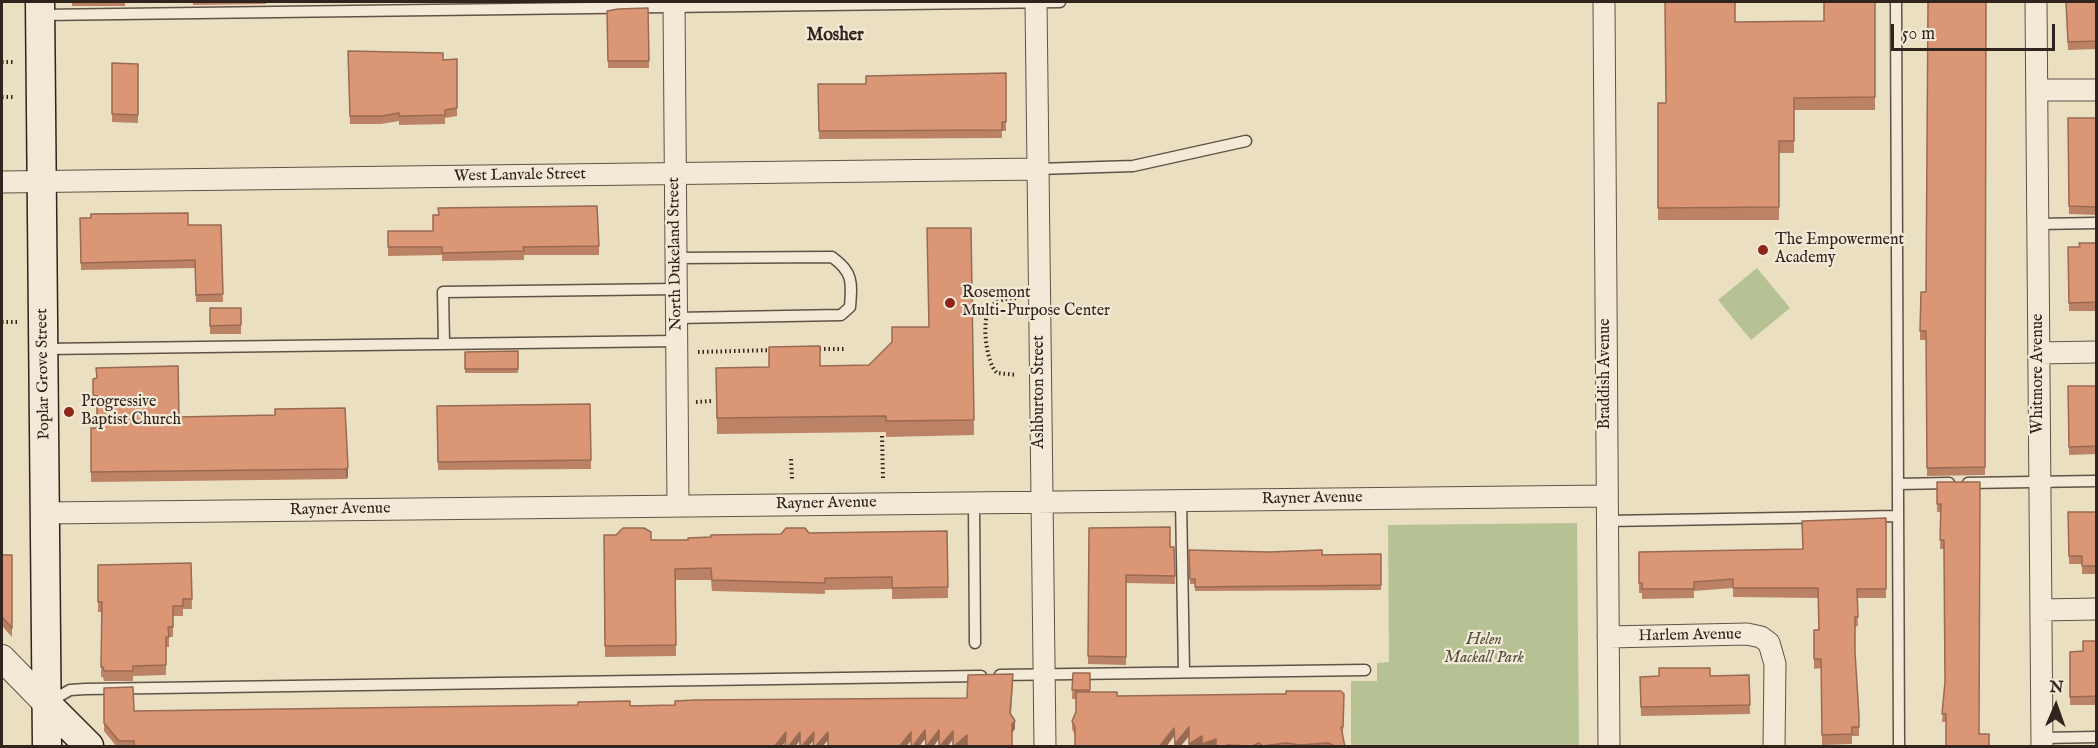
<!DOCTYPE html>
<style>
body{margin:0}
#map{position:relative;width:2098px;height:748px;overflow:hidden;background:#ebdfc2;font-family:"IM FELL English",serif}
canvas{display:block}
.frame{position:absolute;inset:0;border:3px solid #31231d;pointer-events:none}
.north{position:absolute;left:2026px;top:676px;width:60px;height:60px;-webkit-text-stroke:4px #f2ead7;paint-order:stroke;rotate:2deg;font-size:16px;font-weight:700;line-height:24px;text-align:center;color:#31231d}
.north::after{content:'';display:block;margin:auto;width:21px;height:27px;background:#31231d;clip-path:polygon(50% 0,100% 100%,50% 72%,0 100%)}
.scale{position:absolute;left:1891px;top:24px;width:164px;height:27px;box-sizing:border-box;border:3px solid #31231d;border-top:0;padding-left:8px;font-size:18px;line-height:21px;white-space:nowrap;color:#31231d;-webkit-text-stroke:4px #f2ead7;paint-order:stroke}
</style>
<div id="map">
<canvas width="2098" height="748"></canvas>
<div class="frame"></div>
<div class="north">N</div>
<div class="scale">50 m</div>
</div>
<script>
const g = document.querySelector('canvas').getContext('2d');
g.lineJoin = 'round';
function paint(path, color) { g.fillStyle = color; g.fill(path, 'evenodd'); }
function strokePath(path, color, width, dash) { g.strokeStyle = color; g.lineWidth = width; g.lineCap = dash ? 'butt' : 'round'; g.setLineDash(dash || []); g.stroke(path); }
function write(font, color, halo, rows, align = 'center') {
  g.font = font + ' "IM FELL English",serif'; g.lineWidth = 4.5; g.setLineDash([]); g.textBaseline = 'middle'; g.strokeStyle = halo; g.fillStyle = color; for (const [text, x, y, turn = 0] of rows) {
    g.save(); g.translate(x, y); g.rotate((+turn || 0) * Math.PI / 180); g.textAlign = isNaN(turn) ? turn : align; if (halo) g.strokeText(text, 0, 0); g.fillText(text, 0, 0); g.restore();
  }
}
paint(new Path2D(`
 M1757,268l33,40 -39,32 -33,-40z
 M1577,523l2,223h-228v-65h26v-18l12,-1 -1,-137z`), '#b6c294');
const service = new Path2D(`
 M1896,2l3,744
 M41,15l1019,-13
 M1038,169l95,-3 113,-25
 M2038,224l58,-1
 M676,258l156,-1c21,15 20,25 18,50l-9,8 -164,3
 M444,344l-1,-52 233,-3
 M44,349l633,-8
 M1968,483l128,-2
 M1898,484l51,-1
 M1181,500l3,172
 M974,503l1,140
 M1607,521l291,-5
 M1000,675l365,-5
 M49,702l21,-12 15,-1 896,-13
 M2042,738l54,-1`);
const minor = new Path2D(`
 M674,2l4,504
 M1036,2l9,744
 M1604,2l5,744
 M2036,2l6,744
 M2037,90h59
 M2,182l1036,-13
 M2039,353l57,-1
 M45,513l1562,-17
 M2041,610l55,-1
 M1608,637l139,-3 14,3 8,6 6,21 -1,82`);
const tertiary = new Path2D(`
 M2,658l44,45`);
const secondary = new Path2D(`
 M40,2l7,744
 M46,703l43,43`);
strokePath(service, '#605246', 13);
strokePath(minor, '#605246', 23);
strokePath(tertiary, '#605246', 28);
strokePath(secondary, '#31231d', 31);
strokePath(new Path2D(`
 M2,62h12
 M2,97h12
 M1016,298c-10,1 -19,1 -26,10 -9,12 -4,55 7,65l20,2
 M2,322h16
 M815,349h31
 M698,352l77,-2
 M696,402l16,-1
 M882,436l1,43
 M791,459l1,20`), '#31231d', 4, [1.5, 3]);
strokePath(service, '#f2ead7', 10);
strokePath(minor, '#f2ead7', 21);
strokePath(tertiary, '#f2ead7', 26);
strokePath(secondary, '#f2ead7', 28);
paint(new Path2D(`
 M72,2h53v4h-53z
 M193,2h73v2l-73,1z
 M1875,2v108h-81v43h-15v67h-121v-117h8l69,-81 89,-1z
 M1986,2l-1,473 -58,1 -1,-136h-6v-9l6,-39z
 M2066,2h31v47l-29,1z
 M648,8l1,60h-41l-1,-57z
 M348,51l95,9 14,48v8l-12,2v6l-46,1v-4l-18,3h-31z
 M112,63l26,1v59l-26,-1z
 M1006,73v58h-4v7l-183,1 -1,-55h48z
 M2068,118h29v97l-28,-1z
 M438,215l161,31v9h-75v5l-82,1v-6l-54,1v-25h45z
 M80,218l108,7h33l2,77h-27l-1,-34 -114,2z
 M971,228l3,207 -88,2v-5l-169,2 -1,-66 153,-3 59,-38z
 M2097,243v68h-28l-1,-64h12z
 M210,308h31v26h-31z
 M518,351v22h-53v-21z
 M2068,386h29v68l-28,1z
 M93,389l86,28 96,-2 70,-7 3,69 -2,2 -255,3v-54h6v-23h-4z
 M590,404l1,65 -153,1 -1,-64z
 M1937,482l42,252 10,13 -43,-25h-4l3,-40 -1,-121v-12h-4l1,-37h-4z
 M2068,512h29v62h-15v-10h-13z
 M1886,518v80h-29l1,28 -3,1v27l4,62v20h-7v8l-30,1 -1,-77 -7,1v-39h4v-32l-85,-1v-9l-39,3v7l-52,1v-6h-3v-41l163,-3z
 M1089,528l81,19h4l1,37 -49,-1v82l-38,-1z
 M947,531l1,67 -56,1v-10l-67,1v4l-113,-3 -1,-11h-36l1,76 -71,1 -1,-122 47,5h37l23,-3 98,-4z
 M1189,550l133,5 59,-1v36l-186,1v-7h-5z
 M2,555h10v82l-10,-11z
 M191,563l1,46h-9v7h-10v21h-4v10h-3v28l-33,1v5h-29l-1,-4h-2l1,-65h-4v-47z
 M2097,641v64h-27v-53l13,-1z
 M1073,673h17v19l27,4 227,-2 -1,42h-1l3,11h-143v-3l-3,3h-10v-11l-9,11h-6v-11l-8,11h-91v-12l-3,-6v-8l4,-9v-13h-4z
 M1749,675l1,39 -109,2 -1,-39z
 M1013,683l-2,31 4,15 -48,15 -3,3h-11v-8l-6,8h-8v-8l-28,1 -5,7h-78v-7l-6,7h-9v-7h-13l-5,7h-10l1,-6 -5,6h-664l-13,-16v-43l30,23 496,-5 337,-8z`), '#bc8265');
paint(new Path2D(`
 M348,467v10l-2,2v-10z
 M1015,721v8l-3,4v14h-2l2,-23z
 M1189,727v9l-9,11h-5v-3z
 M1174,728v8l-8,11h-7z
 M925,730v9l-6,8h-7z
 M939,730v9l-6,8h-7z
 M953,731v8l-6,8h-7z
 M786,732v9l-5,6h-7z
 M800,732v8l-5,7h-7z
 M814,732v8l-6,7h-7z
 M828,732v8l-6,7h-7z
 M911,732v8l-5,7h-7z
 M967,735v9l-3,3h-10z
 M1202,736l14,3v8h-14v-3l-3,3h-10v-3z`), '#996a52');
const building = new Path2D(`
 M1665,2h70v20l89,-1v-19h51v95l-81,1v43h-15v66l-121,1v-105h8z
 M1928,2h58l-1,465 -58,1 -1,-137h-6l1,-39h5z
 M2066,2h31v39l-29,1z
 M648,8l1,53h-41l-1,-50 11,-2z
 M348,51l95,2v7l14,-1v49l-12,2v5l-46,1v-3l-18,3h-31z
 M112,63l26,1v51l-26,-1z
 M1006,73v49h-4v8l-183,1 -1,-47h48v-8z
 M2068,118h29v89l-28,-1z
 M597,206l2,40 -76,1 1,4 -82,2v-6h-54v-16h45v-16h6l-1,-7z
 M188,213v12h33l2,69 -27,1 -1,-35 -114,3 -1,-45h11v-4z
 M927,228h44l3,192 -88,1v-5l-169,2 -1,-50 53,-1v-20l51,-1v20l49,-1 23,-23v-15h37z
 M2079,243h18v59l-28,1 -1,-56h12z
 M210,308h31v17l-31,1z
 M518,351v18h-53v-17z
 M178,366l1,51 96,-2v-6l70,-1 3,59 -2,2 -255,3v-44h6v-32l-4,-1v-16l4,-1 -1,-10z
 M2068,386h29v60l-28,1z
 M590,404l1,56 -153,2 -1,-56z
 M1937,482h43l-1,252h10v13h-43v-33h-4l3,-32 -1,-130v-12h-4l1,-36h-4z
 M2068,512h29v54h-15v-10h-13z
 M1886,518v71h-29l1,28h-3v35l4,64v11h-7v7l-30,1 -1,-76h-7v-29h5l-1,-42h-85v-9l-39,3v7h-52v-6h-3v-31l164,-3 -1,-28z
 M1170,527v20h4l1,29 -49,-1v82l-38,-1 1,-128z
 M623,528h21l7,4v8h37v-2l23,-1v-2l70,-1 5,-6h19l4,5 138,-2 1,56 -56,1v-11l-67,1v5l-113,-3 -1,-12 -36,1 1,76 -71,1 -1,-111h12z
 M1189,550l80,2 53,-2v5l59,-1v31l-186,2v-8h-5z
 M2,555h10v73l-10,-11z
 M191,563l1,36h-9v7h-10v21h-5l1,10h-3v28l-33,1v5h-29l-1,-4h-2l1,-65h-4v-37z
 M2083,641h14v55l-27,1v-45l13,-1z
 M1659,668h51v8l39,-1 1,30 -109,2 -1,-30 19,-1z
 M1073,673h17v17h-18z
 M1013,674l-3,39 5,8 -3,3v22l-2,1h-43v-12l-14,12v-16l-14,16v-17l-13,17 -1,-17 -13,17h-1v-15l-12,15h-71v-15l-13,15h-2l1,-15 -13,15h-1v-15l-12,15h-3l1,-15 -12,15h-640v-6h-15l-15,-18v-35l29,-1 1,24 444,-6v-3l52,-1v5l45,-1v-4l20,-1 272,-2 1,-23z
 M1286,691h55l3,3 -1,33h-2l4,20h-8l-9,-4 -28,2 -14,-2 -23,3 -4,-3 -7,3 -25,-1 -2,2h-9v-8l-14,5v-8l-13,8v-17l-14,17 -1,-16 -15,19h-84v-20l-3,-6 4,-9v-20h41v4l157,-2h12z`);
paint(building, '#db9775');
strokePath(building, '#996a52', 1.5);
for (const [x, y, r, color] of [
 [1763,250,6,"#8f2418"],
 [950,303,6,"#8f2418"],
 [69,412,6,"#8f2418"]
]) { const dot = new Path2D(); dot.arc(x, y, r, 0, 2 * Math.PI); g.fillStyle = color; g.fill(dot); strokePath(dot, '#f2ead7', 2); }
write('16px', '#31231d', '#f2ead7', [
 ["West Lanvale Street",520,176,-1],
 ["North Dukeland Street",676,254,-91],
 ["Poplar Grove Street",44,374,-91],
 ["Braddish Avenue",1606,374,-90],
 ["Whitmore Avenue",2039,374,-90],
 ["Ashburton Street",1040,392,-90],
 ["Rayner Avenue",1312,499,-1],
 ["Rayner Avenue",826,504,-1],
 ["Rayner Avenue",340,510,-1],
 ["Harlem Avenue",1690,636,-1]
]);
write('16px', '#31231d', '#f2ead7', [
 ["The Empowerment",1775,241],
 ["Academy",1775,259],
 ["Rosemont",962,294],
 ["Multi-Purpose Center",962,312],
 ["Progressive",81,403],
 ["Baptist Church",81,421]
], 'left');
write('italic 16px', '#524b3b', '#f2ead7', [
 ["Helen",1484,641],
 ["Mackall Park",1484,659]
]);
write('bold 18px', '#31231d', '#f2ead7', [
 ["Mosher",835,36]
]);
</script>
